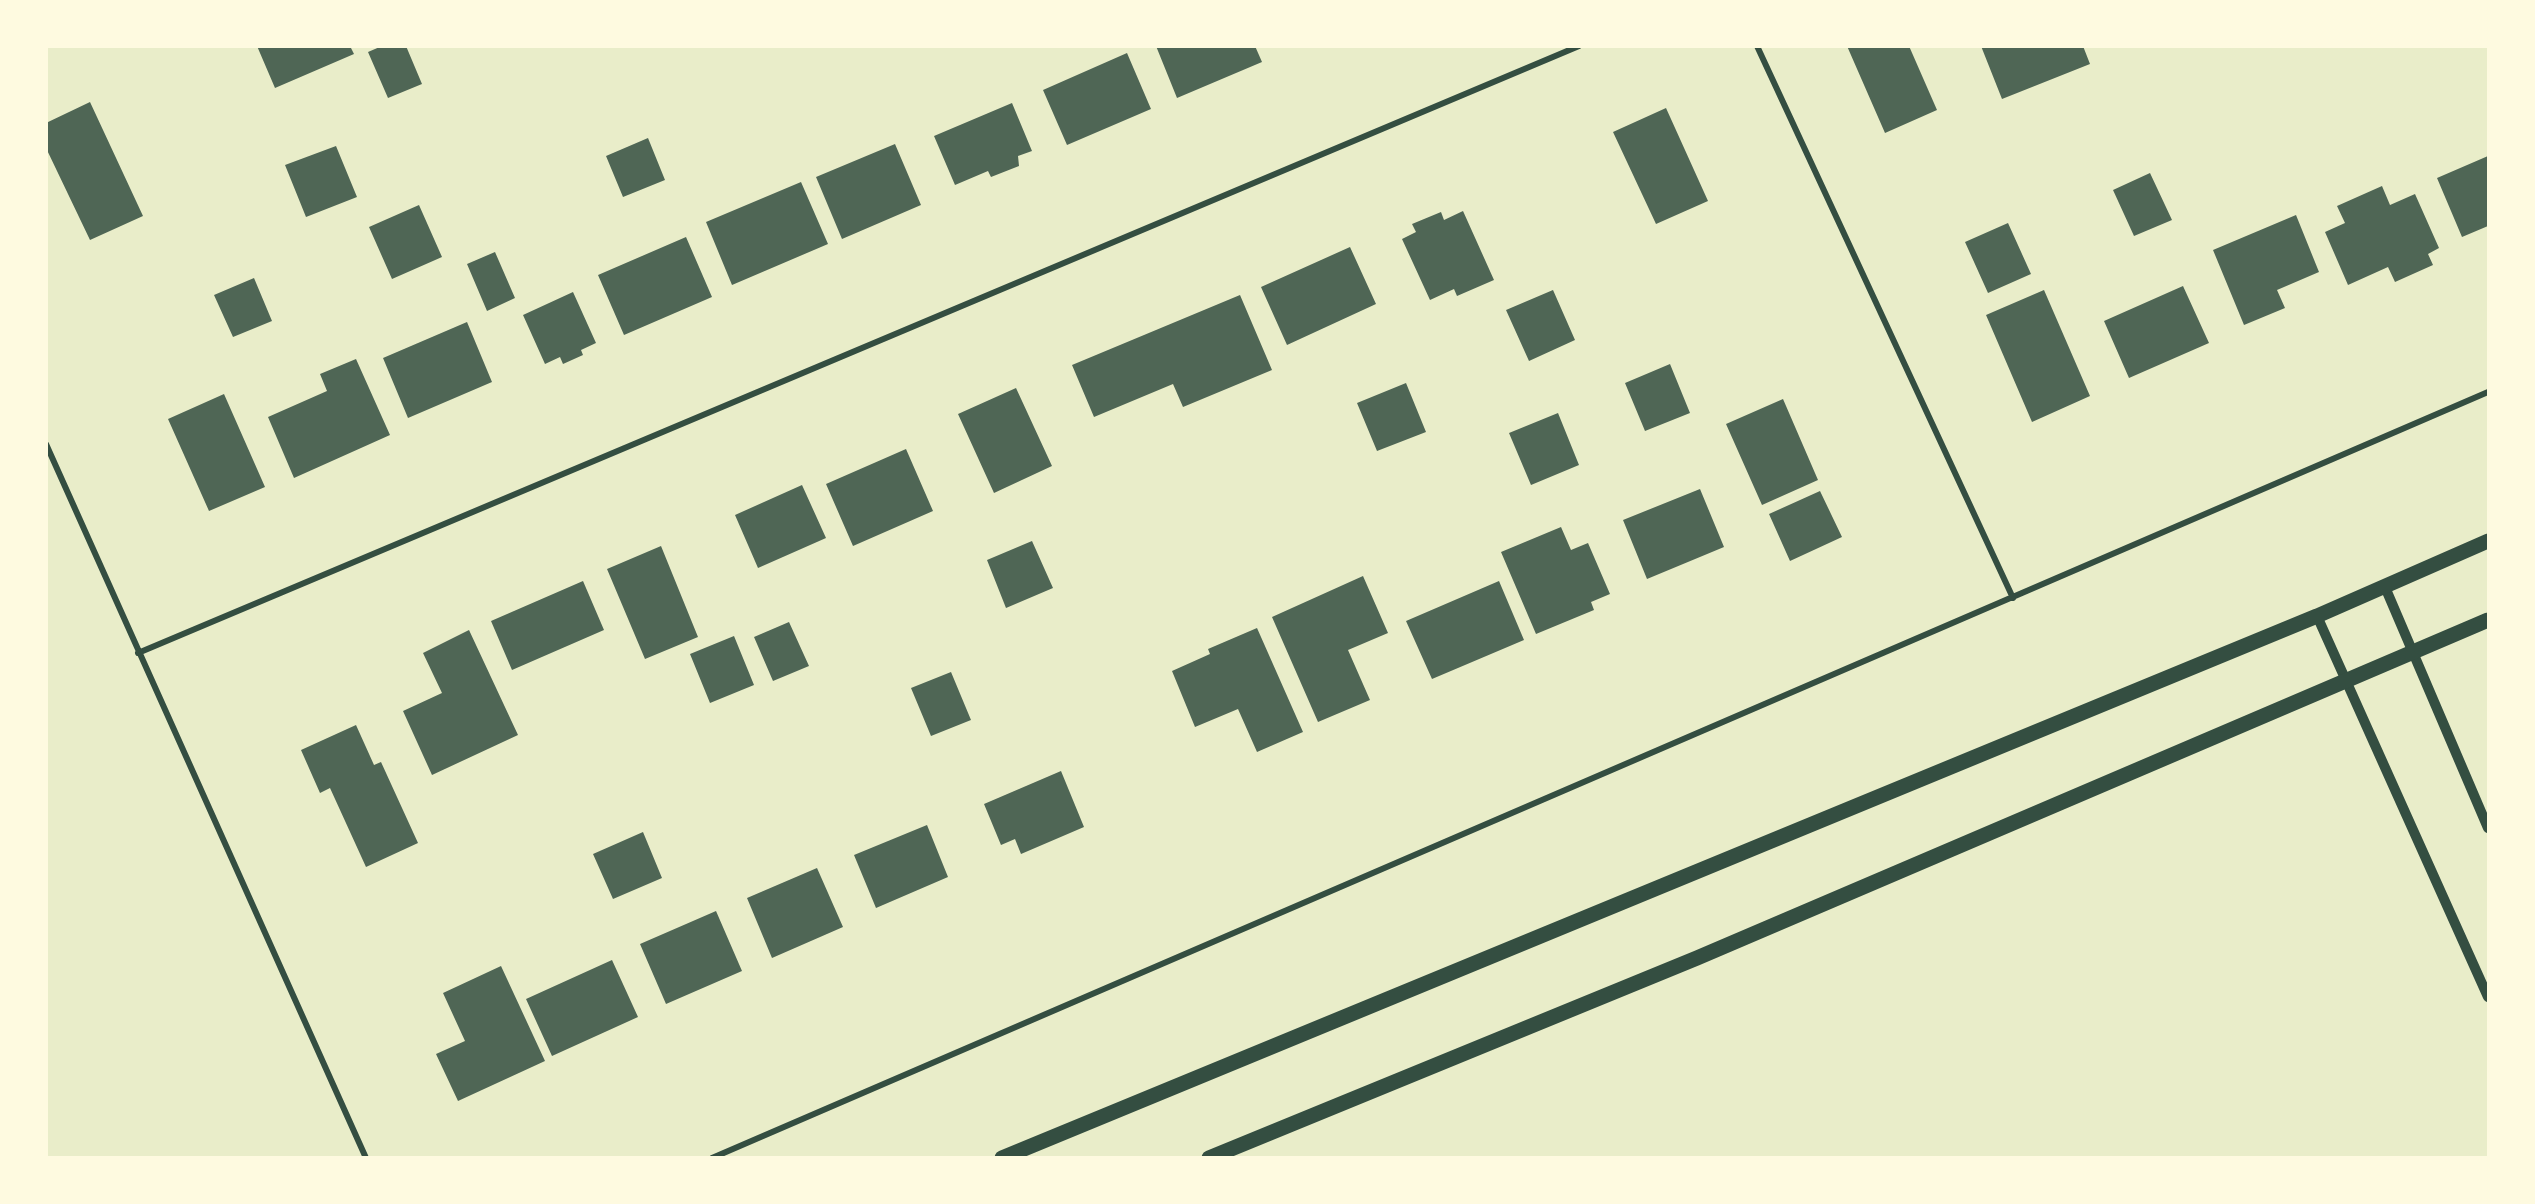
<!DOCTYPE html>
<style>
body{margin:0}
#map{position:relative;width:2535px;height:1204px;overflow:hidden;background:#e9edc9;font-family:"Source Sans 3",sans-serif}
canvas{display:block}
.frame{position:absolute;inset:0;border:48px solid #fefae0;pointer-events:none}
</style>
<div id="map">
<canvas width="2535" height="1204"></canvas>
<div class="frame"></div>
</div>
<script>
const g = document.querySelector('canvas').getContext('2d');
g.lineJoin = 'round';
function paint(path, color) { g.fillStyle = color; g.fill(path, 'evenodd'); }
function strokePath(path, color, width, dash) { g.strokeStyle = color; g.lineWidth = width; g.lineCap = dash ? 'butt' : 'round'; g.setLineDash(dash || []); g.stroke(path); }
paint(new Path2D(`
 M257,46h93l4,8 -79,34z
 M382,46h24l16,38 -34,14 -20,-46z
 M1156,46h99l7,16 -85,36z
 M1847,46h62l28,64 -52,23z
 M1981,46h102l7,18 -88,35z
 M1127,53l24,56 -84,36 -24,-55z
 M90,102l53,114 -53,24 -44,-92v-25z
 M1012,103l20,48 -14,5 1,10 -28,11 -3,-6 -33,14 -21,-49z
 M1666,108l42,93 -52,23 -43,-92z
 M648,138l17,42 -42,17 -17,-41z
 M895,144l26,61 -79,34 -26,-62z
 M336,146l21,51 -51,20 -21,-52z
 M2488,156v70l-26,11 -25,-59z
 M2150,173l22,47 -38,16 -21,-46z
 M801,182l27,62 -96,41 -26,-63z
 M2382,186l8,19 25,-11 24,54 -11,6 5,11 -38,17 -7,-15 -40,18 -23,-53 20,-9 -8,-17z
 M419,205l23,52 -50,22 -23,-52z
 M1463,211l31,69 -37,16 -3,-7 -24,11 -28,-61 14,-7 -4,-8 29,-12 3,8z
 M2296,215l23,57 -42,18 8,18 -41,17 -31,-75z
 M2008,223l23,51 -43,19 -23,-51z
 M686,237l26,60 -88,38 -26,-60z
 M1350,247l26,57 -89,41 -26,-58z
 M495,252l20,46 -28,13 -20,-47z
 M254,278l18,43 -39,16 -19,-42z
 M2183,286l26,57 -80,35 -25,-57z
 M1553,290l22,50 -46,21 -23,-51z
 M2044,290l46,106 -58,26 -46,-107z
 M573,292l23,51 -15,7 2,5 -20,9 -3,-7 -15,7 -22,-49z
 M1240,295l32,75 -89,37 -10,-23 -79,33 -22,-52z
 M467,322l25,60 -84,36 -25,-60z
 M356,359l34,76 -96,43 -26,-61 59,-26 -7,-17z
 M1670,364l20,49 -45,18 -20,-48z
 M1406,383l20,49 -49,19 -20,-48z
 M1016,388l36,78 -58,27 -36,-79z
 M224,394l41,93 -56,24 -41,-92z
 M1783,399l35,81 -56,25 -36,-81z
 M1558,413l21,52 -48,20 -22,-52z
 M906,449l27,62 -80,35 -27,-62z
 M802,485l24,53 -68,30 -23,-53z
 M1700,489l24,58 -77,32 -24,-59z
 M1820,491l22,46 -52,24 -21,-47z
 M1561,527l10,23 17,-7 22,51 -19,8 3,8 -58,24 -35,-82z
 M1032,541l21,47 -47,20 -19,-48z
 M661,546l37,91 -53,22 -38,-90z
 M1363,576l25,57 -40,17 22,50 -52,22 -46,-105z
 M583,581l21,49 -92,40 -21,-49z
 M1499,581l25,59 -92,39 -26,-58z
 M789,622l20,44 -36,15 -19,-44z
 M1257,628l46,104 -46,20 -19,-43 -43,18 -23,-56 38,-17 -2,-5z
 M469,630l49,105 -86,40 -29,-64 39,-18 -19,-40z
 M734,636l20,49 -44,18 -20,-49z
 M951,672l20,48 -40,16 -20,-48z
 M356,725l18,40 7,-3 37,81 -52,24 -36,-79 -10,5 -19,-43z
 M1061,771l23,56 -63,27 -6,-15 -14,6 -17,-41z
 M927,825l21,52 -72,31 -22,-53z
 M643,832l19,46 -49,21 -20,-45z
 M817,868l26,59 -71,31 -25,-60z
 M716,911l26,60 -76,33 -26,-60z
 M612,960l26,57 -86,39 -26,-57z
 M501,966l44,95 -87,40 -22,-47 29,-13 -22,-48z`), '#4f6655');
strokePath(new Path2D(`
 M1757,46l256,552
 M46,444l320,714
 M138,653l1441,-607
 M712,1158l1776,-766`), '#344e41', 6);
strokePath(new Path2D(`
 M2385,587l103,241
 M2317,616l171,381`), '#344e41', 10);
strokePath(new Path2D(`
 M1002,1158l1315,-542 171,-75
 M1209,1158l488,-200 791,-338`), '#344e41', 15);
</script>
